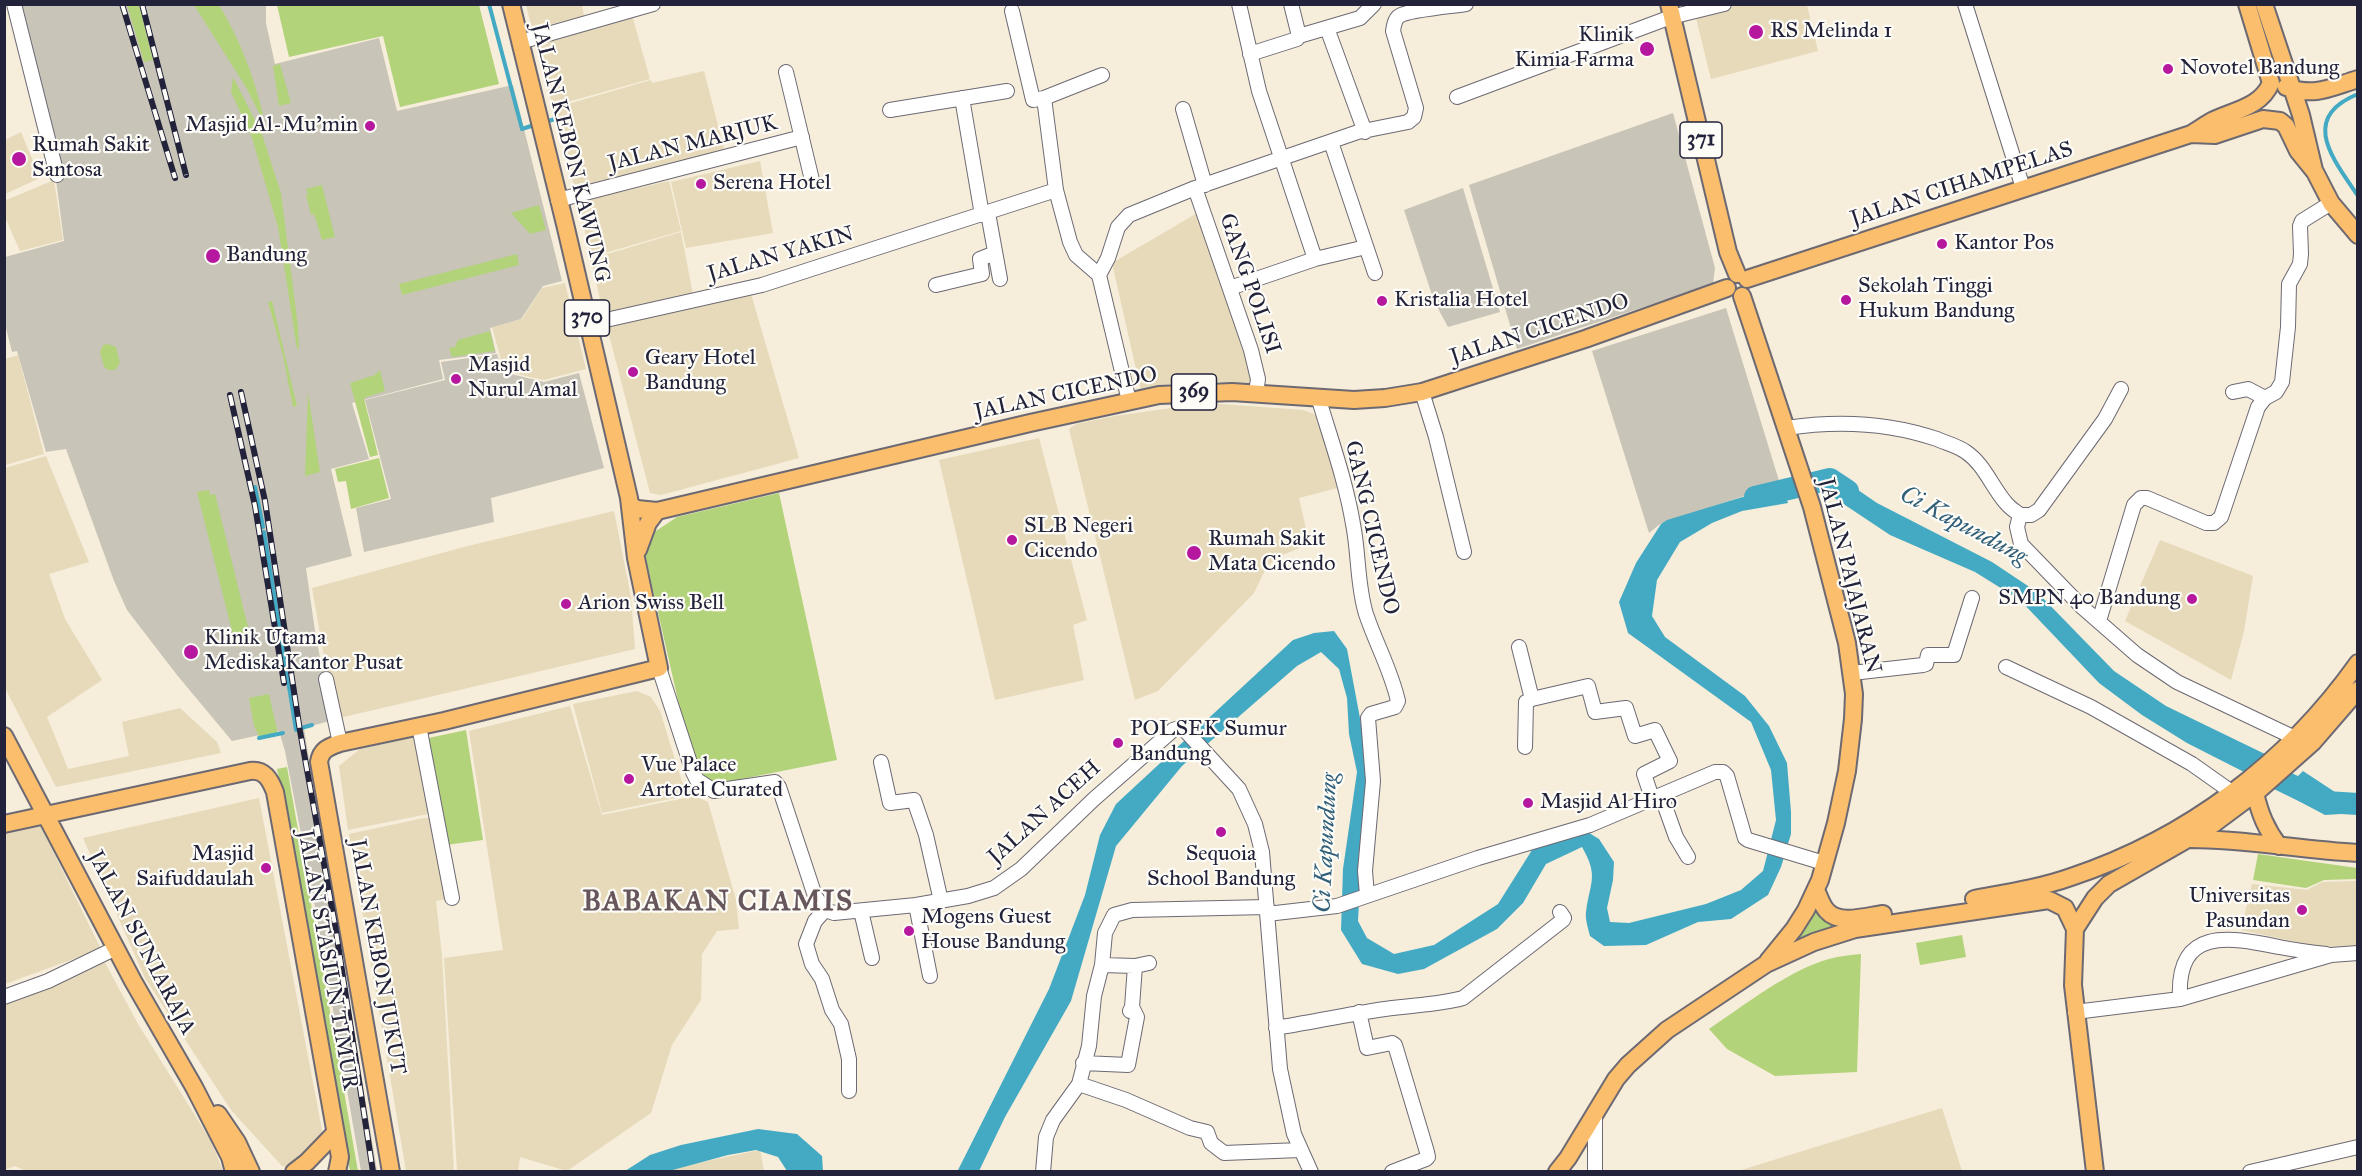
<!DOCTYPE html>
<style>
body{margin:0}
#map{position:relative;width:2362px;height:1176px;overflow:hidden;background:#f6edda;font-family:"IM FELL Great Primer",serif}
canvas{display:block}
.frame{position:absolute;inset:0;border:6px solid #22223b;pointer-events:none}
</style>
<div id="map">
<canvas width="2362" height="1176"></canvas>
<div class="frame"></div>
</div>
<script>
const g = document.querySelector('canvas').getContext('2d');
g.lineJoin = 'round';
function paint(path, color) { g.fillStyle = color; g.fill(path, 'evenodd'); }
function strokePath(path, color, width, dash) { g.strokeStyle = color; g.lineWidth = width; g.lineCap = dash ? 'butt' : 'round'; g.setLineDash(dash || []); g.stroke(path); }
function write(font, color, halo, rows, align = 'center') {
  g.font = font + ' "IM FELL Great Primer",serif'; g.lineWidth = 4.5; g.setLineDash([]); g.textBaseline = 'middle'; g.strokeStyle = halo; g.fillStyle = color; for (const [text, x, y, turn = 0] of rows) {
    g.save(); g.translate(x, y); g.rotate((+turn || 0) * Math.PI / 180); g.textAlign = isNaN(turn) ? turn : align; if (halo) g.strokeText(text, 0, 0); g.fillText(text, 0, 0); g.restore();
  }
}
paint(new Path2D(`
 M526,5h56l2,11 -52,13z
 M1739,5h68l11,46 -107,28 -16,-65z
 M632,15l18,64 -97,27 -18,-63z
 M704,71l20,78 -149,41 -21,-82 97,-28 1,3z
 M21,132l19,46 -35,16v-54z
 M760,161l13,72 -87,15 -15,-66z
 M54,180l9,60 -43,11 -15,-34 -1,-16z
 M669,181l12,50 -90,26 -13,-55z
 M1199,212l48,137 6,35 -45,-3 -37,3 -30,7 -29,-128z
 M681,232l12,63 -90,18 -12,-54z
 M565,283l21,86 -42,11 -40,-9 -12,-44 30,-8 20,-31z
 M751,294l48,164 -138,37 -11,-2 -43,-166z
 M18,355l26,99 -39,11v-106z
 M1207,403l96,7 11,4 6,6 17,68 -38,10 9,40 -4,8 -26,11 -7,6 -6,7 -11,23 -96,98 -23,9 -66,-271 7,-5 39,-8z
 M1039,438l48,182 -14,5 11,55 -89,20 -56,-240z
 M46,456l43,106 -40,12 16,45 37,61 -55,37 21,52 61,-13 -7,-34 58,-14 37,34 4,11 -165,34 -52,-101 1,-218z
 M614,511l17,86 4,52 -300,70 -23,-131 156,-42z
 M2160,540l93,36 -9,55 -13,49 -106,-59z
 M637,691l14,6 9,14 22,71 12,12 -92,19 -29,-109z
 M570,706l32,109 93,-19 13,6 28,98 3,29 -22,2 -15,23 -1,46 -29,45 -21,68 -84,58 -47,-14 -2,14h-61l-13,-213 59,-8 -34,-219z
 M419,736l14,77 -85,17 -9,-64 21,-17z
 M259,798l63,332 -3,14 -27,23 -10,-1 -51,-56 -86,-132 -62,-140z
 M424,818h12l16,80 -16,3 6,55 12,215h-48l-57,-337z
 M40,825l61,124 -96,35v-152z
 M2357,881v71l-32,-4 -84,-18 11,-46 55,6 15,-8z
 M102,957l36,67 73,117 12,30 -195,1 -13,-6 -10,4v-168z
 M1942,1108l20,63h-224z
 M760,1150l4,21 -101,1 15,-5z`), '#e6daba');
paint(new Path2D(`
 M14,5h252v18l9,41 104,-26 18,73 116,-26 49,196 -19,5 -22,33 -31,9 6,25 -57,7 4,19 -91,24 17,56 -38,10 21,87 -46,12 10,70 17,82 -29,8 73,443h-16l-45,-259 -31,-161 -6,-20 -47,10 -55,-66 -50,-65 -13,-29 -48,-132 -20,3 -29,-101 -5,1 -7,-28v-67l59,-16 -9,-69z
 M1673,113l42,155 -2,16 -196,65 -48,-164z
 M1463,188l37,124 -52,15 -14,-26 -30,-91z
 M1726,308l54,176 -120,40 -11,9 -57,-182z
 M497,354l6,18 41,10 35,-9 25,95 -113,30 3,24 -130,30 -8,-44 35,-9 -26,-99 80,-20 -4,-18z`), '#c8c4b8');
paint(new Path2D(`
 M127,5h12l14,55 -9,2z
 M194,5h25c21,34 34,70 44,109l-3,1 -13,-26z
 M277,5h202l20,79 -99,23 -17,-71 -94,21z
 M280,64l11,39 -12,3 -6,-40z
 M233,77l29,57 19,59 17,133 1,22 -2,1 -19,-122 -26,-89 -21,-46z
 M322,185l13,52 -13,3 -8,-26 -3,1 -5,-20 2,-1 -2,-5z
 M539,205l7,25 -16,4 -19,-21z
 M517,254l2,11 -117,30 -3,-11z
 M272,301l25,105 -4,1 -10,-51 -15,-54z
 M490,331l5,20 -43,6 -3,-9 6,-1 3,-7z
 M108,344l8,3 4,16 -5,7h-7l-4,-3 -4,-15 3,-7z
 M380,370l5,21 -21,7 14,57 -8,2 -20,-74 25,-8z
 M308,392l12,80 -15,4z
 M379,458l10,40 -38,11 -5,-28 -8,1 -3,-13z
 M209,490l1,5 5,-1 37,149 -16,4 -39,-155z
 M779,493l58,267 -120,24 -14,-4 -10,-14 -48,-211 8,-22 24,-16z
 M269,694l9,40 -18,4 -6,-12 -5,-28z
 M466,730l17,110 -37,5 -22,-106z
 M287,767l71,404h-8l-73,-402z
 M2258,854l99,14v11l-33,1 -18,8 -53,-8z
 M1816,900l24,24 -48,18z
 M1962,935l4,22 -46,8 -4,-22z
 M1861,954l-4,118 -82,4 -48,-27 -18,-20c34,-23 80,-59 120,-70 11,-3 22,-4 32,-5z`), '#b3d37b');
paint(new Path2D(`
 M1818,472l24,7 35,24 115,59 45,30 77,79 52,35 101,49 -23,17 -57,-29 -45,-28 -43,-32 -79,-83 -45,-28 -85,-37 -66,-44z
 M1782,485l6,18 -46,8 -30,12 -32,19 -23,38 -5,36 13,21 80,59 24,30 18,37 4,49v22l-10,33 -13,28 -37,24 -33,3 -52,23 -42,1 -14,-10c-2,-8 -5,-17 -4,-24 4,-30 13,-36 -4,-65l-36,17 -23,39 -26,26 -73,40 -26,5 -36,-10 -21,-34 2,-61 14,-97 -8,-38 -2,-36 -8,-29 -18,-17 -24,14 -115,100 -66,80 -45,155 -66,116 -26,54 -22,1 92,-183 36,-94 15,-60 16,-31 177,-164 21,-7 20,-2 13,18 25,133 -11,83 -3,56 9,17 27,16 40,-9 64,-41 34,-54 29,-16 25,-3 13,8 15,23 -1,18 -6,28 3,14 19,1 77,-19 35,-14 22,-19 13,-51 -5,-50 -20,-48 -123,-89 -9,-31 17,-39 25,-39 6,-4z
 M2303,771l38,25 16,1v16l-32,2 -43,-23z
 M758,1129l39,5 25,22 1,15h-36l-9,-14 -22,-7 -28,5 -59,16h-44l25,-16 31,-10z`), '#44aac4');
strokePath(new Path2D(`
 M489,4l33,125 15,-5
 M2358,94c-60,24 -24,66 0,102
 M545,122l10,-3
 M255,487l8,40
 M264,532l32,198
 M301,728l11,-3
 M259,738l24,-5`), '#44aac4', 4);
strokePath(new Path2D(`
 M1755,497l75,-18 18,12
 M2256,768l70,34 32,2`), '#44aac4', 22);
const minor = new Path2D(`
 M14,4l43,171
 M1239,4l20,87 56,168
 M1965,4l58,184
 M1012,11l21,89 11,-2 12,92 14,52 6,13 23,20
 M1327,28l38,104
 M1299,36l61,-18 14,-14
 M520,42l133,-38
 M1250,54l47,-15 2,-3 -8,-32
 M786,72l26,108
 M1457,97l214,-80 53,-13
 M962,98l20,117
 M1044,98l58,-23
 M1183,109l22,76
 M890,110l117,-19
 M1331,142l44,131
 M1195,188l56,162 7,29 -2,14
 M558,200l244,-63
 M988,213l12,66
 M936,285l46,-11 -2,-15 15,-6
 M1230,288l85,-29 51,-12
 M588,324l174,-39 294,-95
 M1422,392l14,45 28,115
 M2233,392l15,-3 17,9
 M1319,400c12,40 27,82 34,124 6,30 4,61 13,90 10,30 25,56 32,87l-3,6 -24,7 -3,4 5,63 -8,90 2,24
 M1129,401l-30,-126 9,-17 10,-31 11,-12 66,-27 163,-56 50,-10 6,-5 2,-9 -23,-77c1,-5 1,-10 5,-14 7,-7 56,-11 68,-13
 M1786,428c52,-8 101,-6 151,11 9,4 21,7 29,13 18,12 26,35 40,51 4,5 9,8 14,12h11l8,-5 66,-91 16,-30
 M2020,515l-3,12 4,17 61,63 55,48 40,27 118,56
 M2099,621l35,-116 7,-7h6l59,25h8l7,-6 37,-110 7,-9 11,-6 6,-10 6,-55 1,-43 11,-20 1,-10 -1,-28 2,-5 29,-18
 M1519,647l13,52 56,-13 7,26 31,-4 9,28 20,-6 15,31 -26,13 8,24
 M2006,667l85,40 101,57 41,29
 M659,668l34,104 4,8 17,11 61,-9 4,5 36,109 10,14 9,3 82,-8 52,-9 26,-8 27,-19 73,-70 79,-69 9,-3 57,62 16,35 7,28 18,217 14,65 17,38
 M1852,673l71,-8 3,-1 2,-9h26l18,-57
 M326,679l14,64
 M419,726l33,172
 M1525,747l1,-45 6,-3
 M881,762l9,41 24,-3 12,35 15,66
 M1661,795l15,42 12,20
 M916,905l14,71
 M825,910l-10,11 -9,23 6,20 10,15 10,31 9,14 8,35v32
 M861,911l11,47
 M1267,914l70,-8 141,-48 112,-33 125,-53h8l4,4 18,62 3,2 76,23
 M1102,965l33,1 14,-3
 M4,997l44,-16 68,-33
 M2180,999c-4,-73 49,-62 99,-52 16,3 31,5 47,7
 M1130,1011l2,-4 3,-41
 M1359,1012l8,36 25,-5 3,2 32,107 1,5 -2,2 -34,13
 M2075,1012l105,-13 151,-44 27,-2
 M1276,1028c37,-6 73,-14 109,-19 26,-4 53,-4 78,-11l100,-78 1,-2 -4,-6
 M1083,1063l45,2 9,-48 -5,-10
 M1079,1084l47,16 64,28 17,4 4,11 13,10 76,-3
 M1595,1117v55
 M1043,1172l3,-35 7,-17 26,-36 10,-38 5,-50 8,-31 3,-32 9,-18 18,-5 135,-3
 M2250,1172l108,-25`);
const major = new Path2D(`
 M1669,4l59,248 9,22
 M2247,4l24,79
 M2264,4l37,111 13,55
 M2286,87c30,10 43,1 72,-8
 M2191,134l24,1 48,-16 17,2 6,5 12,25 17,21 16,31 27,32
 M1747,279l444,-145c7,-4 14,-9 21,-13 22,-11 48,-13 59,-38
 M1742,296l70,211 35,136 7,51 -1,25 -6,52 -11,52 -16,57 -14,30 -12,19 -26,32
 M630,505l7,4 20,2 373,-88 129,-28 73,-3 122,8 31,-2 37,-6 163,-53 142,-51
 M638,550l10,-27 9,-12
 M4,736l129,245 61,106 36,70 4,15
 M2255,793c5,21 11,36 24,53
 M4,824l246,-53c14,-2 20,8 25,21l65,365 -3,15
 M2190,839c56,0 111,11 168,14
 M1816,890c3,6 6,16 11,21 12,14 40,5 56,3
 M1974,899c32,-6 66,-11 97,-22 117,-39 216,-114 287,-214
 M2075,929l20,-31 14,-14 103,-59 47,-35 54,-48 45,-52
 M218,1114l19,28 14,30
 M294,1172l13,-10 28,-29
 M391,1172l-72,-410c2,-13 10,-15 21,-19l104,-22 215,-53 -23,-110 -7,-60 -64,-274 -54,-220
 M1557,1172l11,-14 48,-79 12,-14 39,-35 99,-66 48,-22 41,-13 194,-29 16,8 10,21 -2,56 22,187`);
strokePath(minor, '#6c6973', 16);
strokePath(major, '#6c6973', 20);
strokePath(minor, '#fff', 14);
strokePath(major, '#fabe6d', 16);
const rail = new Path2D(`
 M122,4l53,174
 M142,4l44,171
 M241,392l24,109 35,230 35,194 38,247
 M230,395l25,111 29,177`);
strokePath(rail, '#22223b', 6);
strokePath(rail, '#fdfcf7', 4, [11]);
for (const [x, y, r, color] of [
 [1756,32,8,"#b5179e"],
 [1647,49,8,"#b5179e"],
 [2168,69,6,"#b5179e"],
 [370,126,6,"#b5179e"],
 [19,159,8,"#b5179e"],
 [701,184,6,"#b5179e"],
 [1942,244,6,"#b5179e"],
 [213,256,8,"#b5179e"],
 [1846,300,6,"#b5179e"],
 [1382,301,6,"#b5179e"],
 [633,372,6,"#b5179e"],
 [456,379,6,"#b5179e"],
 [1012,540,6,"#b5179e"],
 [1194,553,8,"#b5179e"],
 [2192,599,6,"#b5179e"],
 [566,604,6,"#b5179e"],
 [191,652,8,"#b5179e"],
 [1118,743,6,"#b5179e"],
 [629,779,6,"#b5179e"],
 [1528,803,6,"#b5179e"],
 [1221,832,6,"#b5179e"],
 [266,868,6,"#b5179e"],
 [2302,910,6,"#b5179e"],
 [909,931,6,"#b5179e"]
]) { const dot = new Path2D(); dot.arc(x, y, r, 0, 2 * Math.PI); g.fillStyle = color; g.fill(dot); strokePath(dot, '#fdfcf7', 2); }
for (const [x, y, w] of [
 [1701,140,42],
 [587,318,45],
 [1194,392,45]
]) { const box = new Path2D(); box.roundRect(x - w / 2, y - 18, w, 36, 4.5); g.fillStyle = '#fdfcf7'; g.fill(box); strokePath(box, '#22223b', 1.5); }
write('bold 21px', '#22223b', null, [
 ["371",1701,140],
 ["370",587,318],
 ["369",1194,392]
]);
write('22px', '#22223b', '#fdfcf7', [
 ["RS Melinda 1",1770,32],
 ["Klinik",1634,36,"right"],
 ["Kimia Farma",1634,61,"right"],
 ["Novotel Bandung",2180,69],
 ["Masjid Al-Mu'min",358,126,"right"],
 ["Rumah Sakit",32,146],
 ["Santosa",32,171],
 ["Serena Hotel",713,184],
 ["Kantor Pos",1954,244],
 ["Bandung",226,256],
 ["Sekolah Tinggi",1858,287],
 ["Hukum Bandung",1858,312],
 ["Kristalia Hotel",1394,301],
 ["Geary Hotel",645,359],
 ["Bandung",645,384],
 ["Masjid",468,366],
 ["Nurul Amal",468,391],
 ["SLB Negeri",1024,527],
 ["Cicendo",1024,552],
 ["Rumah Sakit",1208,540],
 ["Mata Cicendo",1208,565],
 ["SMPN 40 Bandung",2180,599,"right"],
 ["Arion Swiss Bell",578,604],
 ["Klinik Utama",204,639],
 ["Mediska Kantor Pusat",204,664],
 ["POLSEK Sumur",1130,730],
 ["Bandung",1130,755],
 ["Vue Palace",641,766],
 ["Artotel Curated",641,791],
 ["Masjid Al Hiro",1540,803],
 ["Masjid",254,855,"right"],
 ["Saifuddaulah",254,880,"right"],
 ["Sequoia",1221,855,"center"],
 ["School Bandung",1221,880,"center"],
 ["Universitas",2290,897,"right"],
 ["Pasundan",2290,922,"right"],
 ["Mogens Guest",921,918],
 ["House Bandung",921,943]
], 'left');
write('22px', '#22223b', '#fdfcf7', [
 ["JALAN MARJUK",693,144,-14],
 ["JALAN KEBON KAWUNG",570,153,76],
 ["JALAN CIHAMPELAS",1962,185,-18],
 ["JALAN YAKIN",781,255,-16],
 ["GANG POLISI",1249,284,71],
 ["JALAN CICENDO",1540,330,-18],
 ["JALAN CICENDO",1066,394,-12],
 ["GANG CICENDO",1371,528,77],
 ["JALAN PAJAJARAN",1849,576,76],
 ["JALAN ACEH",1045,813,-42],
 ["JALAN SUNIARAJA",141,943,62],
 ["JALAN KEBON JUKUT",377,957,80],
 ["JALAN STASIUN TIMUR",327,960,80]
]);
write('italic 24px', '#315f79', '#fdfcf7', [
 ["Ci Kapundung",1963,526,28],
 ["Ci Kapundung",1327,843,-87]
]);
g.letterSpacing = '1.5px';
write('bold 28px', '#67565c', '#fdfcf7', [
 ["BABAKAN CIAMIS",718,903]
]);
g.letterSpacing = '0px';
</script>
